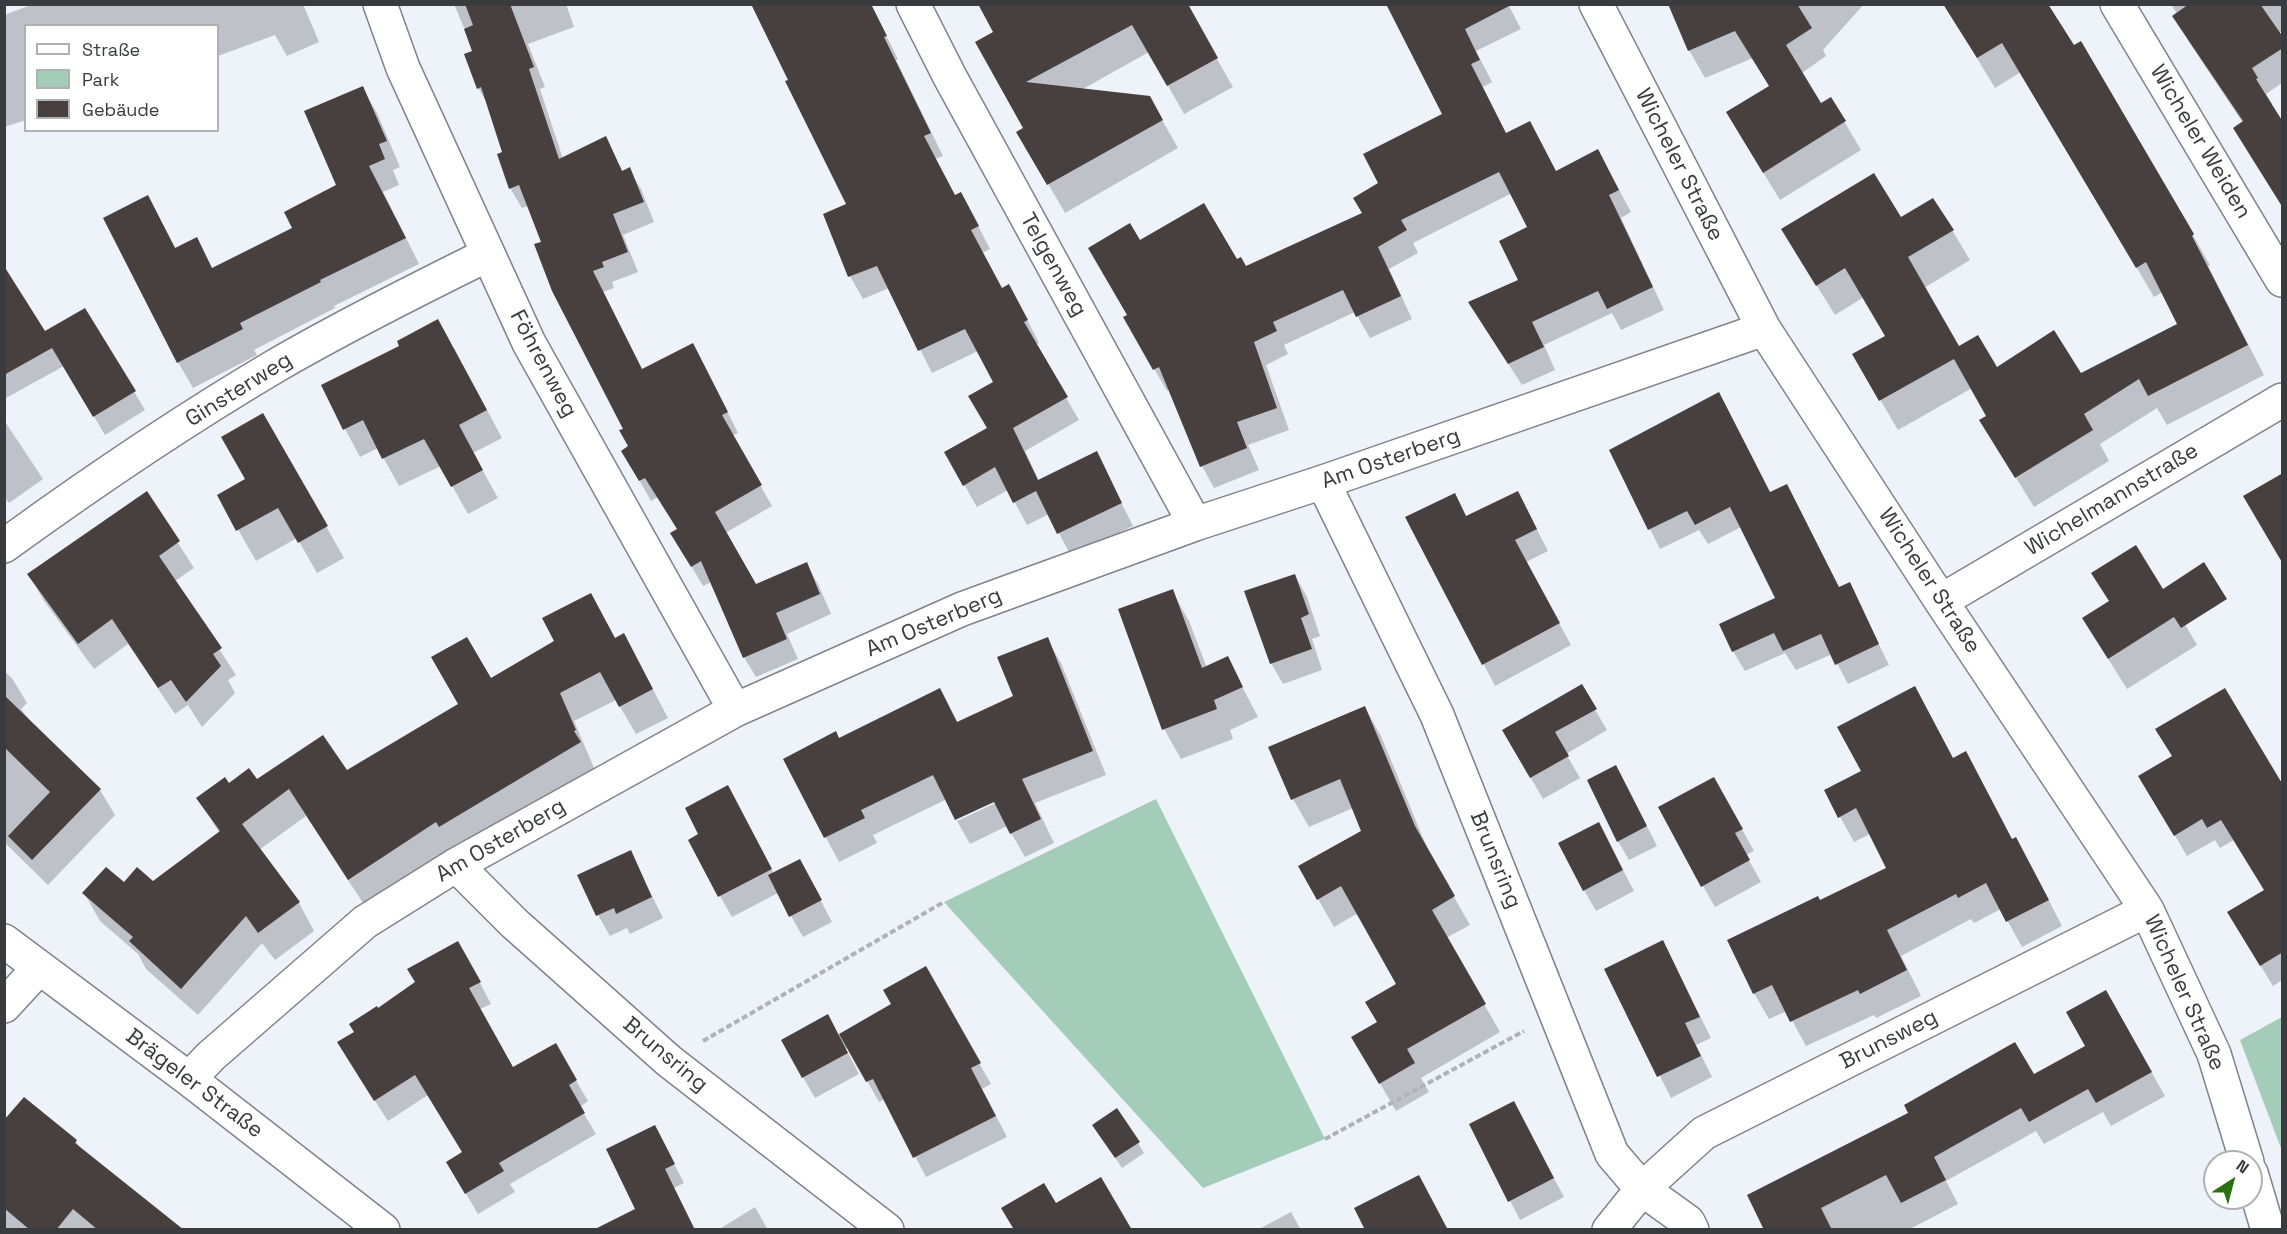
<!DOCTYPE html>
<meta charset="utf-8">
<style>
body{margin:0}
#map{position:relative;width:2287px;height:1234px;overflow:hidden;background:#eef3fa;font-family:"Space Grotesk",sans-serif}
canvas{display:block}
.frame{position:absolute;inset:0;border:6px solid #393b3e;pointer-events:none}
.legend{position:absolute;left:24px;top:24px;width:195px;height:108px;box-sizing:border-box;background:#fff;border:2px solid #b0b1b2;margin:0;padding:8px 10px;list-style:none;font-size:18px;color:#393b3e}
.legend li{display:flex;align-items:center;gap:12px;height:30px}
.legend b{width:30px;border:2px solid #b0b1b2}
.north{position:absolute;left:2203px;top:1150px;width:60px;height:60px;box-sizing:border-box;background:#fff;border:2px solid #b0b1b2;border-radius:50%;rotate:36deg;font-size:16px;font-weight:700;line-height:24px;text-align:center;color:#393b3e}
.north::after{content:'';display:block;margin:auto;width:21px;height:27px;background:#287010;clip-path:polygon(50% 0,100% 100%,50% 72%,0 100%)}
</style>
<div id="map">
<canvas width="2287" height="1234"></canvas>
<div class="frame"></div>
<ul class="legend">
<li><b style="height:8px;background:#fff"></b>Straße</li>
<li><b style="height:16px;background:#a3cdb9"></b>Park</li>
<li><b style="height:16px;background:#47403e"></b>Gebäude</li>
</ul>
<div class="north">N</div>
</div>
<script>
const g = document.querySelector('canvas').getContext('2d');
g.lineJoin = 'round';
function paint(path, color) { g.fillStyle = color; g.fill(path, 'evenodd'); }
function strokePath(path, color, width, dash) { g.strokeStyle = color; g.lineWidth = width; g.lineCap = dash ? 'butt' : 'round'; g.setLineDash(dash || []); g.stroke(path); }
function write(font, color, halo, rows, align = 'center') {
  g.font = font + ' "Space Grotesk",sans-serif'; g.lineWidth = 6; g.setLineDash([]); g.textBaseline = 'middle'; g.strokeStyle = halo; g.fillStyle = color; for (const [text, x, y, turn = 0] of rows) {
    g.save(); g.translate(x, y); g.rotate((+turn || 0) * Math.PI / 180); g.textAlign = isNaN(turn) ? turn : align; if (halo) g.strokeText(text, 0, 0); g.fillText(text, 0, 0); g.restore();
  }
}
paint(new Path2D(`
 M1156,799l169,340 -122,49 -259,-286z
 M2282,1017v134l-42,-111z`), '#a3cdb9');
paint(new Path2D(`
 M34,4h269l16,38 -32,14 -12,-21 -57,21v-30h-192v94l-22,7v-112z
 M454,4h112l8,23 -46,17 17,43 -5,2 23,70 42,-21 18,34 6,-3 12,20 13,33 -31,13 15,37 -26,10 2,6 -11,4 39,78 62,-5 34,68 -6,3 40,70 -47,27 31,53 50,-22 12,20 13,30 -44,20 11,25 -42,18 -12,-20 -33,-75 -8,4 -19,-32 -6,-24 -20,-33 -7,4 -28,-50 7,-4 -5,-18 -97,-223 -6,2 -12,-20 -6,-35 -15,-47 -11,-18 -4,-36z
 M870,4l28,55 -2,1 47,96 -8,3 20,38 18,19 17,33 -8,4 20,36 19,19 18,35 -4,2 44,75 -54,31 14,30 57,-28 37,73 -62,30 -22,-42 -22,11 -19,-35 -31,17 -31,-54 43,-25 6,-45 -17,-32 -46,22 -43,-85 -26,11 -13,-23 -25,-61 23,-10z
 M1387,4h121l13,25 -45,22 16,31 -9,5 23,47 50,39h54l21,39 -10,6 43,92 -43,20 -9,-17 -68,32 11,25 -33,15 -39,-60 37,-45 9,-53 -17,-34 -99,50 5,10 -29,16 23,50 -42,19 -15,-26 -71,33 4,9 -22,11 23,65 -41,15 11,25 -45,18 -12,-22 -32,-77 -3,2 -42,-73 4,-2 10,-74 97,19 10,7 118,-54 16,-30 64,-69z
 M1773,4h91l-41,46 3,6 -24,17 19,32 10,-6 30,51 -81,50 -36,-59 26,-54 -17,-29 -48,20 -16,-28z
 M2171,4h110l1,27 -4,3 4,6v43l-16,11 6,10 -29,19 -54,-81 -15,-26 3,-2z
 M1946,7l127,40 48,63 89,155 -2,1 56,109 -97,50 -10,-17 -57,36 9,17 -75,46 -35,-57 -11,-33 -16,-29 -74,42 -44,-75 32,-18 -22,-40 -29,18 -34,-55 100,-41 51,11 18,30 -46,28 34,60 38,21 84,6 99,-51 -16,-32 -9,5 -133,-225 -26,16z
 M1194,19l39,68 -49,27 -35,-62 -68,38 68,7 29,51 -113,65 -47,-81 7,-4 -30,-96z
 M362,88l15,25 23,54 -7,3 6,15 -16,7 36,72 -85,42 1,2 -81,42 3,5 -64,33 -15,-26 -30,-165 28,52 20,-10 17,31 81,-41 44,-44z
 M85,310l60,100 -40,25 -41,-69 -60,33v-64l40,-2z
 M454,348l48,90 -29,15 25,45 -30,16 -27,-48 -42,20 -21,-38 -18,9 -15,-28z
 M263,415l81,143 -27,15 -20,-35 -41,23 -37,-65 28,-16z
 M4,420l39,59 -34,24 -5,-6z
 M1611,451l160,42 68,95 10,-5 40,82 -41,19 -16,-30 -36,16 -11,-17 -40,18 -12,-20 45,-53 -37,-71 -33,17 -9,-14 -39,19z
 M146,493l48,75 -19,13 61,94 -8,5 7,13 -33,34 -14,-22 -13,9 -47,-70 -34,25 -50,-68 -15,-26z
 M1518,493l30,58 -22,11 45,83 -76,41 -88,-169 47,-22 13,23z
 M2093,574l86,40 18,31 -70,44 -25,-40 8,-47z
 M1295,575l12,22 13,39 -8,3 10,31 -39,14 -12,-21z
 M1172,591l17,30 18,47 20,-10 31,59 -28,13 3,9 -52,20 -17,-30z
 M615,639l24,24 29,55 -32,16 -20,-34 -42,21 21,49 -230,136 -59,-90 -47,34 40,53 15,28 -39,29 -13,-17 -64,72 -52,-46 -8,-15 -38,-33 -16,-28 40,-8 28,-2 68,-49 -22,-36 31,-13 117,-13 114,-68 31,-24z
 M1047,639l14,24 45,112 -71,28 19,40 -29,14 -18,-31 -37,18 -13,-23 45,-21 -55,-1 -74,36 4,8 -38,19 -54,-102 54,-20 101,-50 18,33 57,-26z
 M4,671l8,7 15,25 -6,6 12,16 67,65 15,25 -67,70 -44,-43z
 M1581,686l26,44 -41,24 14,24 -37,21 -39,-68z
 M1365,708l16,28 49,119 40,70 -24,13 54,94 -79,46 8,14 -33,19 -43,-74 25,-15 20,-37 -40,-72 -24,14 -16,-28 45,-67 -10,-24 -44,19 -16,-28z
 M1953,760l77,104 32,62 -40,21 -21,-38 -27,14 -3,-4 -70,37 20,40 -45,22 -2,-3 -68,31 -19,-35 -18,8 -15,-26 66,-91 68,-33 -18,-35 -16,8 -28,-51z
 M1627,787l30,59 -28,14 -11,-19z
 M2282,788v192l-9,6 -32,-52 24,-43 -31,-51 -14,8 -5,-8 -28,16 -35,-59z
 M1726,800l28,51 -8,4 15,27 -46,25 -12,-21z
 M739,808l35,66 37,8 21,40 -29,15 -25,-44 -46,24 -12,-21z
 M1610,845l24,46 -38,20 -12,-21z
 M630,852l33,66 -33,16 -3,-6 -17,8 -12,-21z
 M1663,942l48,96 -15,7 16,32 -41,21 -65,-129z
 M470,964l21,40 -11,5 33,60 42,-24 33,56 -8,6 16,27 -86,50 5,8 -37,22 -30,-51 15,-10 -35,-58 -40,26 -37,-57 5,-32 22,-22z
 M925,968l66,116 -9,5 25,48 -81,40 -41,-78 -6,3 -31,-55 -2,2 13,25 -44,24 -12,-21 36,-41 54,-31z
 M2106,992l59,104 -54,30 -8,-14 -59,32 -8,-13 -90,50 12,23 -50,26h-142l321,-184z
 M24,1099l52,42 5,9 101,80h-178v-108z
 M1524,1122l40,75 -44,23 -49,-95z
 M655,1127l29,56 -10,5 21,42h-54l-4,-21z
 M1100,1135l38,8 6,10 -22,15z
 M755,1207l13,23h-50z
 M1291,1212l10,18h-44z`), '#0003');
paint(new Path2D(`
 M465,4h45l24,63 -5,2 30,90 47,-23 16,35 8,-4 14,35 -31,12 15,38 -26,10 2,5 -11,4 49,98 51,-26 35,69 -6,3 40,70 -47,27 41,72 51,-22 13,32 -44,19 11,26 -44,19 -42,-97 -10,6 -21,-34 7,-4 -32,-51 -6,3 -18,-30 7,-5 -9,-16 4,-1 -71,-138 -18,-47 7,-2 -22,-57 -10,4 -12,-35 5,-2 -21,-65 -4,2 -13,-35 8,-3 -8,-22 9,-4z
 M751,4h120l16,32 -3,1 47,96 -7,3 31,59 6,-3 18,34 -8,4 31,58 7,-4 19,36 -4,2 44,75 -55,31 25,52 59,-29 25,52 -65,31 -21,-43 -23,12 -18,-36 -32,19 -19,-34 43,-24 -19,-32 25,-14 -28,-53 -47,22 -41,-85 -29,11 -25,-63 23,-10 -61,-123 3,-1z
 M978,4h210l30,54 -51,28 -35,-61 -106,57 124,14 13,24 -116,65 -31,-53 7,-4 -48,-86 18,-10z
 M1386,4h127l-48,25 15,31 -9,4 35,69 24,-12 26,50 42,-22 21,41 -10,5 44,92 -46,22 -9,-18 -66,31 12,25 -36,17 -40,-62 50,-22 -19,-39 28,-14 -28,-55 -98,48 6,10 -29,17 23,49 -45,21 -13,-27 -70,32 4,9 -23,11 23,66 -40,14 10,26 -47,19 -41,-100 -6,3 -30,-53 4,-2 -39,-67 42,-25 10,17 64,-37 33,56 4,-2 5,9 116,-53 -9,-15 25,-15 -15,-29 79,-40z
 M1668,4h129l15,24 -26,17 35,58 10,-6 15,24 -83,52 -37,-61 43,-26 -34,-55 -47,20z
 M1943,4h105l26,41 7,-4 113,193 -2,2 56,109 -100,51 -9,-17 -55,35 9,16 -78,48 -36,-58 7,-4 -32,-57 -75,42 -27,-47 33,-18 -40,-68 -29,18 -35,-57 93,-56 27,44 32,-19 21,32 -46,27 51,89 19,-11 19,32 57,-37 27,43 96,-49 -31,-62 -10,6 -134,-225 -25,15z
 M2189,4h71l23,33v11l-31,20 6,10 -2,1 27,43v86l-50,-80 10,-7 -71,-105z
 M363,86l24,55 -8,3 6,15 -16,7 37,72 -86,42 1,2 -81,41 3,6 -66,34 -74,-145 45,-23 27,53 22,-11 15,31 80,-40 -8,-16 52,-27 -32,-74z
 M4,266l41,65 40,-23 51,83 -43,26 -41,-69 -48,27z
 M438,319l49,91 -28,15 24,45 -32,17 -27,-48 -42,20 -19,-39 -20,10 -22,-45 78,-39 -2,-5z
 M1719,392l51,100 17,-8 52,103 11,-5 29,62 -44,21 -14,-31 -38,17 -9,-18 -42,19 -13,-28 56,-26 -45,-91 -35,18 -8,-14 -39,19 -39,-80z
 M263,413l65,113 -30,17 -20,-35 -42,23 -19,-36 28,-16 -24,-42z
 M2283,473v91l-40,-68z
 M147,491l33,50 -21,15 63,92 -9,6 8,12 -35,36 -15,-22 -13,8 -46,-69 -34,25 -51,-70z
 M1518,491l19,38 -22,11 45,83 -78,42 -77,-148 50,-24 11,23z
 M2136,545l27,44 41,-27 23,37 -46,29 -7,-11 -66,42 -26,-41 27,-17 -18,-28z
 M1295,574l14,40 -8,4 11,31 -42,15 -26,-73z
 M1173,589l29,79 26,-12 15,31 -29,13 3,9 -55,21 -44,-121z
 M591,593l24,45 9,-5 29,56 -34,18 -19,-35 -40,21 16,37 -2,1 7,11 -142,85 -3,-5 -88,58 -59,-91 -47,35 58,78 -42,31 -12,-17 -65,73 -52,-48 4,-4 -51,-44 24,-26 18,15 13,-15 16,14 67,-50 -24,-33 29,-21 4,6 20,-15 8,11 66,-44 24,35 111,-66 -27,-47 36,-20 24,41 63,-37 -12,-23z
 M1048,637l45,114 -71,28 19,40 -31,15 -16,-32 -39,18 -22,-45 -72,35 4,8 -41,20 -41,-79 53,-28 3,7 101,-50 17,34 56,-26 -16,-39z
 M1582,684l15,25 -42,23 14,24 -39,22 -28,-48z
 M1915,686l38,72 13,-7 46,88 4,-2 33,63 -43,22 -20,-39 -28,15 -2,-4 -69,36 20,40 -47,24 -2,-4 -68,32 -18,-37 -19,9 -26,-54 91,-44 2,4 66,-32 -30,-60 -18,10 -14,-28 37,-19 -24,-44z
 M2225,688l58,97v167l-23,14 -33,-54 37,-22 -43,-70 -14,8 -5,-9 -28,17 -36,-60 34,-20 -17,-27z
 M4,695l97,94 -69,71 -24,-24 42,-44 -46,-45z
 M1365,706l50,120 40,70 -23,14 54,94 -79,45 8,14 -36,21 -28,-47 26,-15 -12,-20 31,-18 -55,-98 -24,14 -19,-34 63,-35 -21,-52 -49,21 -23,-53z
 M1616,765l31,61 -30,16 -30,-62z
 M1714,777l29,52 -8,4 15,27 -49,27 -43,-80z
 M728,785l44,84 -54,28 -30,-57 10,-6 -13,-26z
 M1599,822l24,48 -40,21 -25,-48z
 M631,850l21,47 -36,17 -2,-6 -18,8 -19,-41z
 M800,859l22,41 -33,17 -21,-42z
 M1663,940l37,77 -15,6 16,33 -44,21 -53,-108z
 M458,941l23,41 -12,6 44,79 43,-24 21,37 -8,5 16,28 -86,50 5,8 -39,23 -19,-32 16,-10 -47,-77 -41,26 -37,-59 17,-10 -5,-8 28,-18 1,2 37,-26 -8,-13z
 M926,966l55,97 -10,5 25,48 -83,42 -40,-79 -7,3 -27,-48 52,-30 -8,-14z
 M2106,990l46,82 -56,31 -8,-14 -59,33 -8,-14 -87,49 12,23 -45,23 -15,-28 -65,33 11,22h-68l-17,-35 161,-82 -4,-8 111,-63 19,32 51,-28 -19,-34z
 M828,1014l20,39 -46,25 -21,-38z
 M24,1097l53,43 -2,3 109,87h-86l-25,-21 -17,21h-26l-26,-22v-88z
 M1514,1101l40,77 -46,24 -39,-78z
 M1117,1108l23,34 -25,16 -23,-33z
 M655,1125l20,39 -10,5 30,61h-102l42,-21 -29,-60z
 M1419,1175l29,55h-83l-11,-22z
 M1101,1177l31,53h-121l2,-2 -12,-20 43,-25 12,20z`), '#47403e');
const minor = new Path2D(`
 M380,4l23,64 126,275 206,367
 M913,4l37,73 245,447
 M1596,4l168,325 177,272 206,309 67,144 33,108
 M2117,4l165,276
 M1323,482l114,233 175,439 30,35 46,33 4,8
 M4,546c88,-64 180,-126 273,-181 69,-40 139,-75 210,-110
 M1941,601l341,-201
 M456,865l58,58 155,138 218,169
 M4,941l185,138 194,151
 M4,1006l35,-38
 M189,1079l22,-23 154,-134 91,-57 279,-155 227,-101 233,-85 128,-42 441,-153
 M2251,1173l17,57
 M1609,1230l33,-41 62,-56 443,-223`);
strokePath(minor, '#7f848a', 36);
strokePath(new Path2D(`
 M703,1041l241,-139
 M1325,1139l199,-108`), '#afb3b9', 4, [6, 3]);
strokePath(minor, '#fff', 33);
write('22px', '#393b3e', '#fff', [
 ["Wicheler Weiden",2200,142,59],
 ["Wicheler Straße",1679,165,63],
 ["Telgenweg",1053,265,61],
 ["Föhrenweg",543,364,62],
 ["Ginsterweg",239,390,-32],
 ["Am Osterberg",1391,459,-19],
 ["Wichelmannstraße",2112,500,-31],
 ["Wicheler Straße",1929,581,57],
 ["Am Osterberg",934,623,-23],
 ["Am Osterberg",501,841,-30],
 ["Brunsring",1495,860,68],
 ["Wicheler Straße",2184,993,66],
 ["Brunsweg",1889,1040,-27],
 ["Brunsring",665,1055,40],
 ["Brägeler Straße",194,1084,37]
]);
</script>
